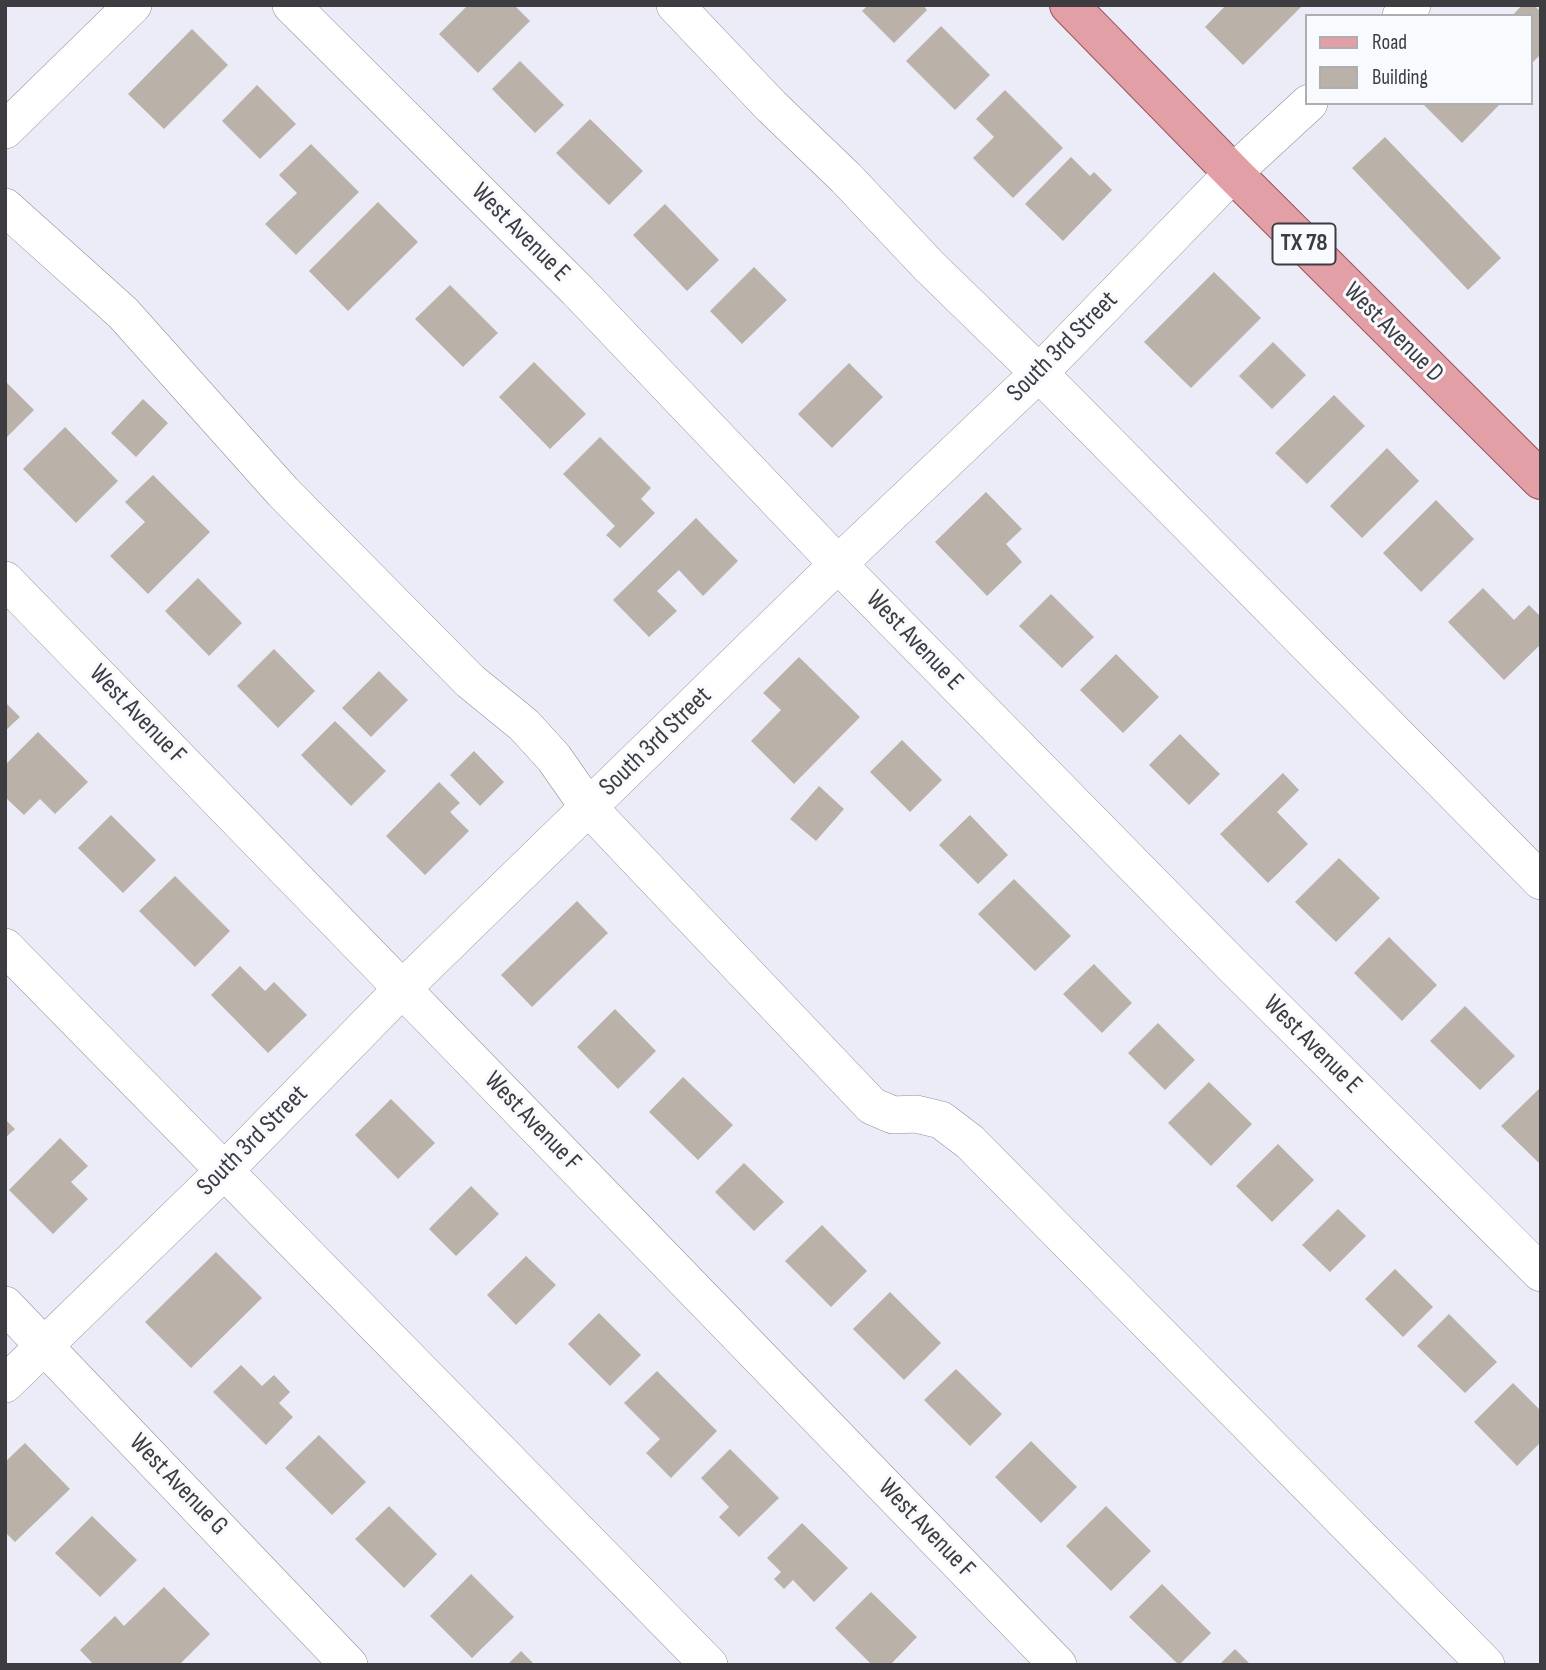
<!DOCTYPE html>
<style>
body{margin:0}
#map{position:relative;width:1546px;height:1670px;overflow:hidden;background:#ebecf7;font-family:"Sofia Sans Condensed",sans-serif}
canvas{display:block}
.frame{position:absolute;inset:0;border:7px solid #3c3c41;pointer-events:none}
.legend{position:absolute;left:1305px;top:14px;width:228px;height:91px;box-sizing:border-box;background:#f9fafe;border:2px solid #adaeb2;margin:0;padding:9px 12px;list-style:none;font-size:21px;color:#3c3c41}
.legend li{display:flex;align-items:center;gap:14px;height:35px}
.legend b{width:35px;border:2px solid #adaeb2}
</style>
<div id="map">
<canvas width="1546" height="1670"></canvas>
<div class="frame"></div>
<ul class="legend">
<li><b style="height:9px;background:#e39fa6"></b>Road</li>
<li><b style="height:19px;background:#bab2a9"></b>Building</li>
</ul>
</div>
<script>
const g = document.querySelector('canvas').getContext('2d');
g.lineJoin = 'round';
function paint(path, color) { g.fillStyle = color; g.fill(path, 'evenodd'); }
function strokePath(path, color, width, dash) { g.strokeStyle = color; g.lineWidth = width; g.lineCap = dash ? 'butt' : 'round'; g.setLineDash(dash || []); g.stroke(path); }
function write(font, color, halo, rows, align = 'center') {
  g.font = font + ' "Sofia Sans Condensed",sans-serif'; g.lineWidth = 6; g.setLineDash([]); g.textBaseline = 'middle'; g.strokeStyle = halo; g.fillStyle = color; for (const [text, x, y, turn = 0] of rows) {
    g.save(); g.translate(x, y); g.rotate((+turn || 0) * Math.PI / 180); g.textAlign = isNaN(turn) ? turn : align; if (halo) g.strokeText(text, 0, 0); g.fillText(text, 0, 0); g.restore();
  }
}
paint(new Path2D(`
 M468,5h46l16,16 -52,52 -39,-39z
 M868,5h55l4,5 -33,33 -32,-32z
 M1226,5h77l-60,60 -38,-38z
 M1522,5h12l7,7v42l-11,11v-49h-18z
 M941,26l49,49 -35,35 -49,-49z
 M192,29l36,36 -64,64 -36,-35z
 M520,61l44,44 -29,28 -43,-44z
 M257,85l39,39 -36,35 -38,-38z
 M1005,90l58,58 -50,50 -40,-40 21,-21 -18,-18z
 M1426,103h75l-39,40 -38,-38z
 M590,119l53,52 -34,34 -53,-52z
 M1385,137l116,121 -33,32 -116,-122z
 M311,144l48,48 -63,63 -31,-31 32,-31 -18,-18z
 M1071,157l19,19 4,-4 18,18 -49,51 -38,-37z
 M378,202l40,40 -70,69 -39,-40z
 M665,204l54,56 -32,31 -54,-56z
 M754,267l33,33 -45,44 -32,-33z
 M1214,272l47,46 -70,70 -47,-46z
 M450,285l48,48 -35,34 -48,-48z
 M1273,342l33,33 -34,34 -33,-33z
 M534,362l52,52 -36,35 -51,-52z
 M849,363l34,34 -51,51 -34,-34z
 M5,381l29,29 -29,29z
 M1334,395l31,31 -58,58 -32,-31z
 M143,399l25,24 -32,34 -25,-24z
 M65,427l53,54 -42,42 -53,-54z
 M600,437l51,51 -10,11 14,14 -35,35 -14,-13 9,-9 -52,-52z
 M1387,448l32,33 -57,57 -32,-32z
 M153,475l57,57 -62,62 -38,-38 35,-34 -20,-20z
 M986,492l36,37 -16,15 16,18 -35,34 -52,-54z
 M1436,500l38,39 -53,53 -38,-39z
 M696,518l42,43 -35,35 -24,-26 -22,21 20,20 -28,26 -36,-37z
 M198,578l44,45 -33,33 -44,-45z
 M1483,588l31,32 15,-15 12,12v27l-37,36 -56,-58z
 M1051,594l43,43 -32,31 -43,-42z
 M274,649l41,42 -37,37 -41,-42z
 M1116,654l43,43 -36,36 -43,-43z
 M799,657l61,60 -66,67 -43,-43 30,-31 -18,-17z
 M379,671l29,29 -37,37 -29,-29z
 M5,702l15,15 -15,14z
 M335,721l51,50 -35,35 -50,-51z
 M38,732l50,50 -33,32 -15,-15 -16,16 -19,-18v-32z
 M1180,734l40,40 -31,31 -40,-40z
 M902,740l40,40 -32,32 -40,-40z
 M474,751l30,31 -24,24 -30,-31z
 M1283,773l16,17 -22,22 31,32 -40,39 -48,-49z
 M439,782l21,21 -10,9 19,19 -44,44 -39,-39z
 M819,786l25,23 -28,32 -26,-22z
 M111,815l45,45 -33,33 -45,-45z
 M970,815l38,40 -30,29 -39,-39z
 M1339,858l41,40 -44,44 -41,-40z
 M175,876l55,55 -35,36 -56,-56z
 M1014,879l57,57 -36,35 -57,-57z
 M577,901l31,32 -76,74 -31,-32z
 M1389,937l48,48 -35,36 -48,-48z
 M1094,964l38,39 -30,30 -39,-39z
 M240,966l25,25 9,-9 33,33 -39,38 -57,-58z
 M1465,1006l50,50 -35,34 -50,-49z
 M615,1009l41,42 -38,38 -41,-42z
 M1158,1023l37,37 -30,30 -37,-37z
 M683,1077l50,48 -35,35 -49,-48z
 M1209,1082l43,42 -41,42 -43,-43z
 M1541,1087v78l-40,-39z
 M391,1099l44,44 -37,36 -43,-44z
 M5,1119l10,10 -10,9z
 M60,1138l28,28 -17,16 17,17 -35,35 -44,-44z
 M1278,1144l36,36 -42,42 -36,-36z
 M744,1163l40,39 -30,29 -39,-39z
 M471,1186l28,28 -43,42 -27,-27z
 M1338,1209l28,27 -36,36 -28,-27z
 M822,1225l45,46 -36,36 -46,-46z
 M216,1252l46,46 -71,70 -46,-46z
 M526,1256l30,29 -40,40 -29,-30z
 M1395,1269l38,38 -30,30 -38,-38z
 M890,1292l51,51 -37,37 -51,-51z
 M599,1313l42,42 -31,31 -42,-42z
 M1449,1314l48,48 -32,31 -48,-47z
 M241,1365l21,21 12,-11 16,17 -11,11 14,14 -27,28 -53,-53z
 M956,1369l46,45 -32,32 -46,-46z
 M657,1371l60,60 -46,47 -25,-25 14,-14 -36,-36z
 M1513,1383l28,28v31l-24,24 -43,-44z
 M319,1435l47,47 -34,33 -47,-47z
 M1031,1441l46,46 -36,36 -46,-46z
 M25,1443l45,46 -55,53 -10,-10v-70z
 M730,1449l49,49 -40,39 -20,-20 10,-10 -28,-29z
 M389,1506l48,48 -33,34 -49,-49z
 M1106,1506l45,45 -40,40 -45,-45z
 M92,1516l45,44 -37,37 -45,-44z
 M802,1523l46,45 -34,34 -21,-22 -9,9 -10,-10 7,-7 -14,-14z
 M471,1574l43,43 -42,41 -42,-42z
 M1162,1584l49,49 -32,32 -50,-48z
 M164,1587l46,47 -31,31h-85l-14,-15 35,-34 9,10z
 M871,1592l46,45 -27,28h-18l-37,-37z
 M1235,1649l16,16h-32z
 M521,1651l14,14h-28z`), '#bab2a9');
const minor = new Path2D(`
 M291,5l286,285 261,274 393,400 310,309
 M675,5l96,101 75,72 83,88 110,107 502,508
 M1401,16l11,-11
 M5,130l128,-125
 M5,207l118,106 160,179 187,189 54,44 30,33 35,50 283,298 21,9 23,-1 25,6 29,22 516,523
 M5,580c352,360 702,724 1053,1085
 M5,947l704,718
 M5,1305l344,360
 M5,1384l220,-214 179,-183 434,-423 201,-191 194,-200 76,-70`);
const major = new Path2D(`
 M1069,5l164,168 308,307`);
strokePath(minor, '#8f909a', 38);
strokePath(major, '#9c535c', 40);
strokePath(minor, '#fff', 37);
strokePath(major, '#e39fa6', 38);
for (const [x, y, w] of [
 [1304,244,63]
]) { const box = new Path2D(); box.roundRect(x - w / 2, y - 20.5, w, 41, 5); g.fillStyle = '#f9fafe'; g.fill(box); strokePath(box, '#3c3c41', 2); }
write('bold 24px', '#3c3c41', null, [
 ["TX 78",1304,244]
]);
write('26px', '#3c3c41', '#f9fafe', [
 ["West Avenue E",520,233,45],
 ["West Avenue D",1393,333,45],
 ["South 3rd Street",1063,347,-45],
 ["West Avenue E",914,641,46],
 ["West Avenue F",137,715,46],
 ["South 3rd Street",656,742,-44],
 ["West Avenue E",1312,1045,45],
 ["West Avenue F",532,1122,46],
 ["South 3rd Street",253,1141,-45],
 ["West Avenue G",178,1485,46],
 ["West Avenue F",926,1529,46]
]);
</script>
